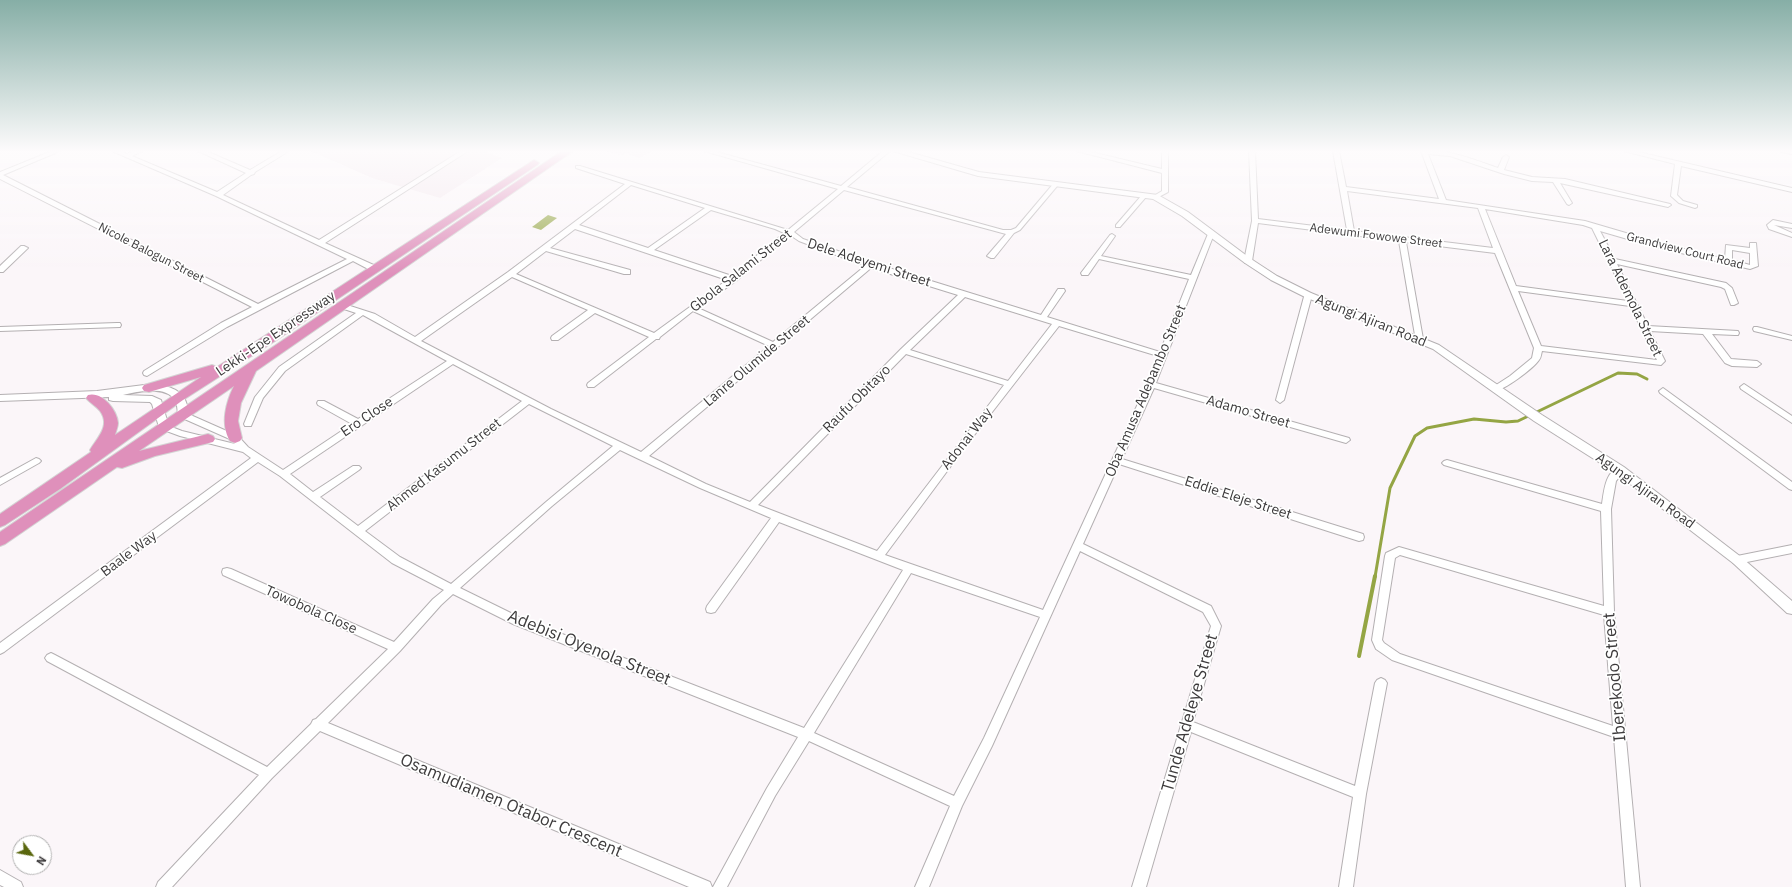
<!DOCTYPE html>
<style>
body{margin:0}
#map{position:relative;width:1792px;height:887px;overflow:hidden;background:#fbf6f9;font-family:"IBM Plex Sans",sans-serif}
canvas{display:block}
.north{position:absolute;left:12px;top:835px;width:40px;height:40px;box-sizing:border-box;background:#fff;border:1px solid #b1b1b1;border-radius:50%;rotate:122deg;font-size:11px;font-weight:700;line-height:16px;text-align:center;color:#3d3b3c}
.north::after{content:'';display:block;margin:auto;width:14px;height:18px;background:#5a670e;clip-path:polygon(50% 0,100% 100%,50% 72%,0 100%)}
</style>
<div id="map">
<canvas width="1792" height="887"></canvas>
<div class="north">N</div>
</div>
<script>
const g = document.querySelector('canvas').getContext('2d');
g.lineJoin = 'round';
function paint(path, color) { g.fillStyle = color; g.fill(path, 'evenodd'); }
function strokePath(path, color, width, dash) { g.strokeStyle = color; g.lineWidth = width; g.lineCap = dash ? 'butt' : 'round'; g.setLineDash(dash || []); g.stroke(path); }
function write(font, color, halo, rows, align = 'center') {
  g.font = font + ' "IBM Plex Sans",sans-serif'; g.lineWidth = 3.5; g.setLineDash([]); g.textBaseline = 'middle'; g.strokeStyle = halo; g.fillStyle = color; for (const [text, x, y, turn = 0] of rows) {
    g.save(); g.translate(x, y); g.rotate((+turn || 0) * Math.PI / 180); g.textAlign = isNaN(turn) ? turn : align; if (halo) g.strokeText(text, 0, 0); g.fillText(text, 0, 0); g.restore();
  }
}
paint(new Path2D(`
 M311,151h173l18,7 -62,40 -68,-20z
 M607,151h44l-11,7 -15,-5 -3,2z`), '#f3e7ed');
paint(new Path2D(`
 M548,215l9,3 -16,12 -9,-3z`), '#94a544');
strokePath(new Path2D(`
 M1375,577l15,-89 25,-52 12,-8 47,-9 32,3 12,-1 100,-48 19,1 10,5`), '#94a544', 3);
strokePath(new Path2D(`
 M1359,656l16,-80`), '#94a544', 4);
const minor = new Path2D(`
 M52,151h8l-57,24 255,129 89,-45 -131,-63 -104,-45h8l7,3 7,-3h8l-10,5 85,36 29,-19 -48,-22h8l44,19 32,-19h7l-34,21 -1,2 -3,1 -28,20 96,45 142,-89h7l-143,92 53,24v4h-6l-19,-10 -126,66 -80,49 -3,-1 -1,-2 1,-2 77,-48 31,-16 -252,-128v-7z
 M704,151h9l128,35 42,-35h7l-43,36 156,43h8l5,-2 38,-45h4v2l-38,45 -6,3 -20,25h-3l-4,-2 19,-22 -162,-44 -50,42 9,7 70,24 168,52 17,-26h6l1,2 -18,26 113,35 29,-73 -90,-20 -11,16h-6l-1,-2 29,-38 2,-1 3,2 -14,20 90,19 17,-41 1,-1h4l1,1 -58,149 193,55 1,2 -4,3 -192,-55 -32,71 241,75 1,3 -1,3 -4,1 -240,-77 -36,80 128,62 10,20 -28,96 162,64 20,-103 2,-3 4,-2 4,2 2,3 -21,111 -13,93h-14l14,-90 -162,-65 -45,155h-14l79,-261 -8,-14 -123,-61 -88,195 -30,60 -33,81h-14l35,-81 -141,-65 -34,55 -48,91h-14l54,-99 31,-51 -285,-113 -60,-30 -12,11 -41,46 -72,72 382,159 2,5h-23l-369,-156 -48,47 -100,109h-16l2,-5 101,-107 -212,-114 -2,-3 2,-3 4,-2 4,2 212,112 44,-43 2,-4 3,-1 72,-70 -165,-74 -1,-3 1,-3 4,-1 4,1 163,73 39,-43 11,-9 -52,-27 -112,-87 -22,-14 -254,190 -4,2v-11l251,-185 -8,-6 -63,-16 -19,-7 -1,-2 1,-2 3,-1 18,7 53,13 -3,-4 -52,-23 -1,-2 1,-2h6l52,23 10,11 35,23 69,-46 -34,-19 -1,-2 1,-2h6l34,18 89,-58 -84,-46 -78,56 -22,27 -12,28h-6l-1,-2 11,-27 24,-30 77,-54 -15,-5v-4h3l31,10 40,23 93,-65 117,-88 -49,-16v-2h4l208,64 50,-41zM631,185l74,23 -57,40 -69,-23zM711,210l64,19 9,4 -52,43 -78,-26zM575,229l152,51 -73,53 -138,-59 30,-23 78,23h6v-4l-80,-22zM790,235l9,6 66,25 -92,76 -75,-34 38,-27zM871,268l87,27 -57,54 -151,153 -44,-18 -57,-28zM512,277l76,33 -36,26 -1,2 1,2h6l37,-27 54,24 -61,46 -1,2 1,2h6l62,-48h3l1,-2 33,-26 76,35 -128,106 -90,-43 -130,-68zM965,297l87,27 -44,57 -98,-31zM1059,326l99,30 -11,28 -104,226 -158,-55 80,-108zM906,354l98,31 -127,166 -119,-46zM453,364l69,37 -164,125 -38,-29 39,-27 2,-2 -2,-2h-6l-40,26 -23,-18zM529,404l84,42 -67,56 -95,82 -51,-27 -35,-26zM620,450l80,38 71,30 -64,88 -1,3 1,3 4,1 4,-1 64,-90 124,48 -99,158 -283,-110 -61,-30 92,-82zM911,573l129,44 -56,121 -30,58 -140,-63z
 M1077,151h10l75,18v-18h6v41l-13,7 -3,-2 10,-6v-18z
 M1249,151h6l3,68 89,11 -14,-79h6l7,36 93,12 -18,-48c28,-2 51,8 77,17l5,-11 3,-2 3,2 -5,13 28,7 33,2 105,25 1,1 -3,2 -108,-24 12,20 -3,2 -2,-1 -14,-22 -21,-1 -28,-7 -54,-18 -22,-2 18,46 139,21 75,22 65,16 1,-14 24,3v-5h6l2,23 -8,3 -95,-22 -55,-16 15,28 111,24 6,5 6,15 -4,2h-3l-6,-16 -4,-2 -104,-23 31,62 90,5 1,2 -1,2h-3l-23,-1 19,25 26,2 4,3 -4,3 -25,-1 -7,-3 -22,-29 -53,-3 15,30 -4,4 -119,-14c-1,3 -1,7 -3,9 -5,8 -38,33 -46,31l-1,-2 1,-2 17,-11 22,-18 2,-10 -39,-95 -89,-11 17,97 -4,2h-3l-17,-100 -141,-18 -6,38 -4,2h-3l-1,-2 8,-40zM1347,191l131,17 15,40 -139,-17zM1485,209l98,16 9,3 36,73 -112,-15zM1732,250l18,3v12l-18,-5zM1518,291l112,15 27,54 -116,-14z
 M1624,151h10l158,37v4l-111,-26 -4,29 6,6 14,4v2l-2,1 -16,-5 -8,-7 4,-32z
 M1781,151h11v3l-10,-2z
 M1144,194l3,2 -1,1 -26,30h-4v-2l26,-30z
 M1773,220l19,4v4l-18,-3 18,8v4l-23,-8 -2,-4z
 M21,246h3l4,2 -25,24h-3v-6z
 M1305,293h6l1,2 -28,105 -4,3 -4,-3z
 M117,323h3l1,2 -1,2 -120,4v-4z
 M1754,327h3l35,9v4l-38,-9 -1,-2z
 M1744,384l48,32v7l-51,-34 -1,-2z
 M1663,388l129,94v8l-3,-1 -129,-96 -1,-2z
 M36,458l3,1 2,2 -2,2 -39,22v-7z
 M1447,460l155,44c2,-12 3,-33 18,-37l5,3 -9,11 -5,28 3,103 26,275h-14l-12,-150 -222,-77 -16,-11 -4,-9 13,-84 1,-3 13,-6 205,59 -3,-95 -157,-46 -2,-2 2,-2zM1400,555l204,60 9,111 -213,-72 -16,-11 -2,-3 13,-82z
 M1792,545v8l-55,11 -4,-1 -1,-3 1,-3 4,-1z
 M0,870l21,12 2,5h-19l-4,-2z`);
const tertiary = new Path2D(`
 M893,151h12l74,21 179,23 30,17 63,47 26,17 34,17 128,52 103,70 82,52 117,90 51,44v13l-5,-1 -54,-50 -117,-90 -82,-52 -101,-72 -128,-52 -34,-17 -26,-17 -63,-47 -29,-17 -175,-23z
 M144,385c16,-1 38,1 43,20 2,4 2,9 0,12h-8c-2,-4 -1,-10 -3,-15 -9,-18 -38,-10 -53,-7l29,1 9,4 8,27 -5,4 -5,-4 -7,-23 -2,-2 -37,-1 -4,-1v-3l-109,4v-6l97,-4z`);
const trunk = new Path2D(`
 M562,151h11l-317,220 -15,32 -3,18 4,17 -2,3 -5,2 -5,-2c-10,-17 -4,-39 4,-55l-95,65 69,-17 5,2 2,3 -2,3 -58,14 -33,12 -5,-1 -112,77 -5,2v-14z
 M534,160l5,3 -2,2 -262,176 -92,59 -123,89 -55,36 -5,2v-13l91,-62 -1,-2c7,-12 21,-24 10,-39 -4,-5 -10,-8 -14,-13l2,-3c14,-4 29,15 30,28 0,4 -2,8 -3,12l86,-58 -52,15 -5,-1 -2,-3 2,-3 68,-20 5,2z`);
strokePath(minor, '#b4b0b2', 2);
strokePath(tertiary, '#b4b0b2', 2);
strokePath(trunk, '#d4d4d4', 2);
paint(minor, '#fff');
paint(tertiary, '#fff');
paint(trunk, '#df90bb');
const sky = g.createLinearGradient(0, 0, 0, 275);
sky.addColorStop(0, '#86aea6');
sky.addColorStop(0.55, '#fdfbfc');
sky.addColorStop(1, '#fdfbfc00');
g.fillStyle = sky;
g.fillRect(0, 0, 1792, 275);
write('12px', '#3d3b3c', '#fff', [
 ["Adewumi Fowowe Street",1376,236,7],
 ["Grandview Court Road",1685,251,14],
 ["Nicole Balogun Street",151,253,27]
]);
write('14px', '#3d3b3c', '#fff', [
 ["Dele Adeyemi Street",869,263,18],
 ["Gbola Salami Street",741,271,-38],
 ["Lara Ademola Street",1630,298,64],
 ["Agungi Ajiran Road",1371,321,22],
 ["Lekki-Epe Expressway",276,334,-34],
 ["Lanre Olumide Street",757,361,-40],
 ["Oba Amusa Adebambo Street",1146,391,-67],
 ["Raufu Obitayo",857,399,-45],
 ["Adamo Street",1248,412,16],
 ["Ero Close",367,417,-34],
 ["Adonai Way",967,439,-52],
 ["Ahmed Kasumu Street",444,465,-38],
 ["Agungi Ajiran Road",1645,491,36],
 ["Eddie Eleje Street",1238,498,18],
 ["Baale Way",129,554,-37],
 ["Towobola Close",311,610,24]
]);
write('17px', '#3d3b3c', '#fff', [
 ["Adebisi Oyenola Street",589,648,22],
 ["Iberekodo Street",1615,677,-95],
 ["Tunde Adeleye Street",1190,713,-74],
 ["Osamudiamen Otabor Crescent",511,806,23]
]);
</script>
